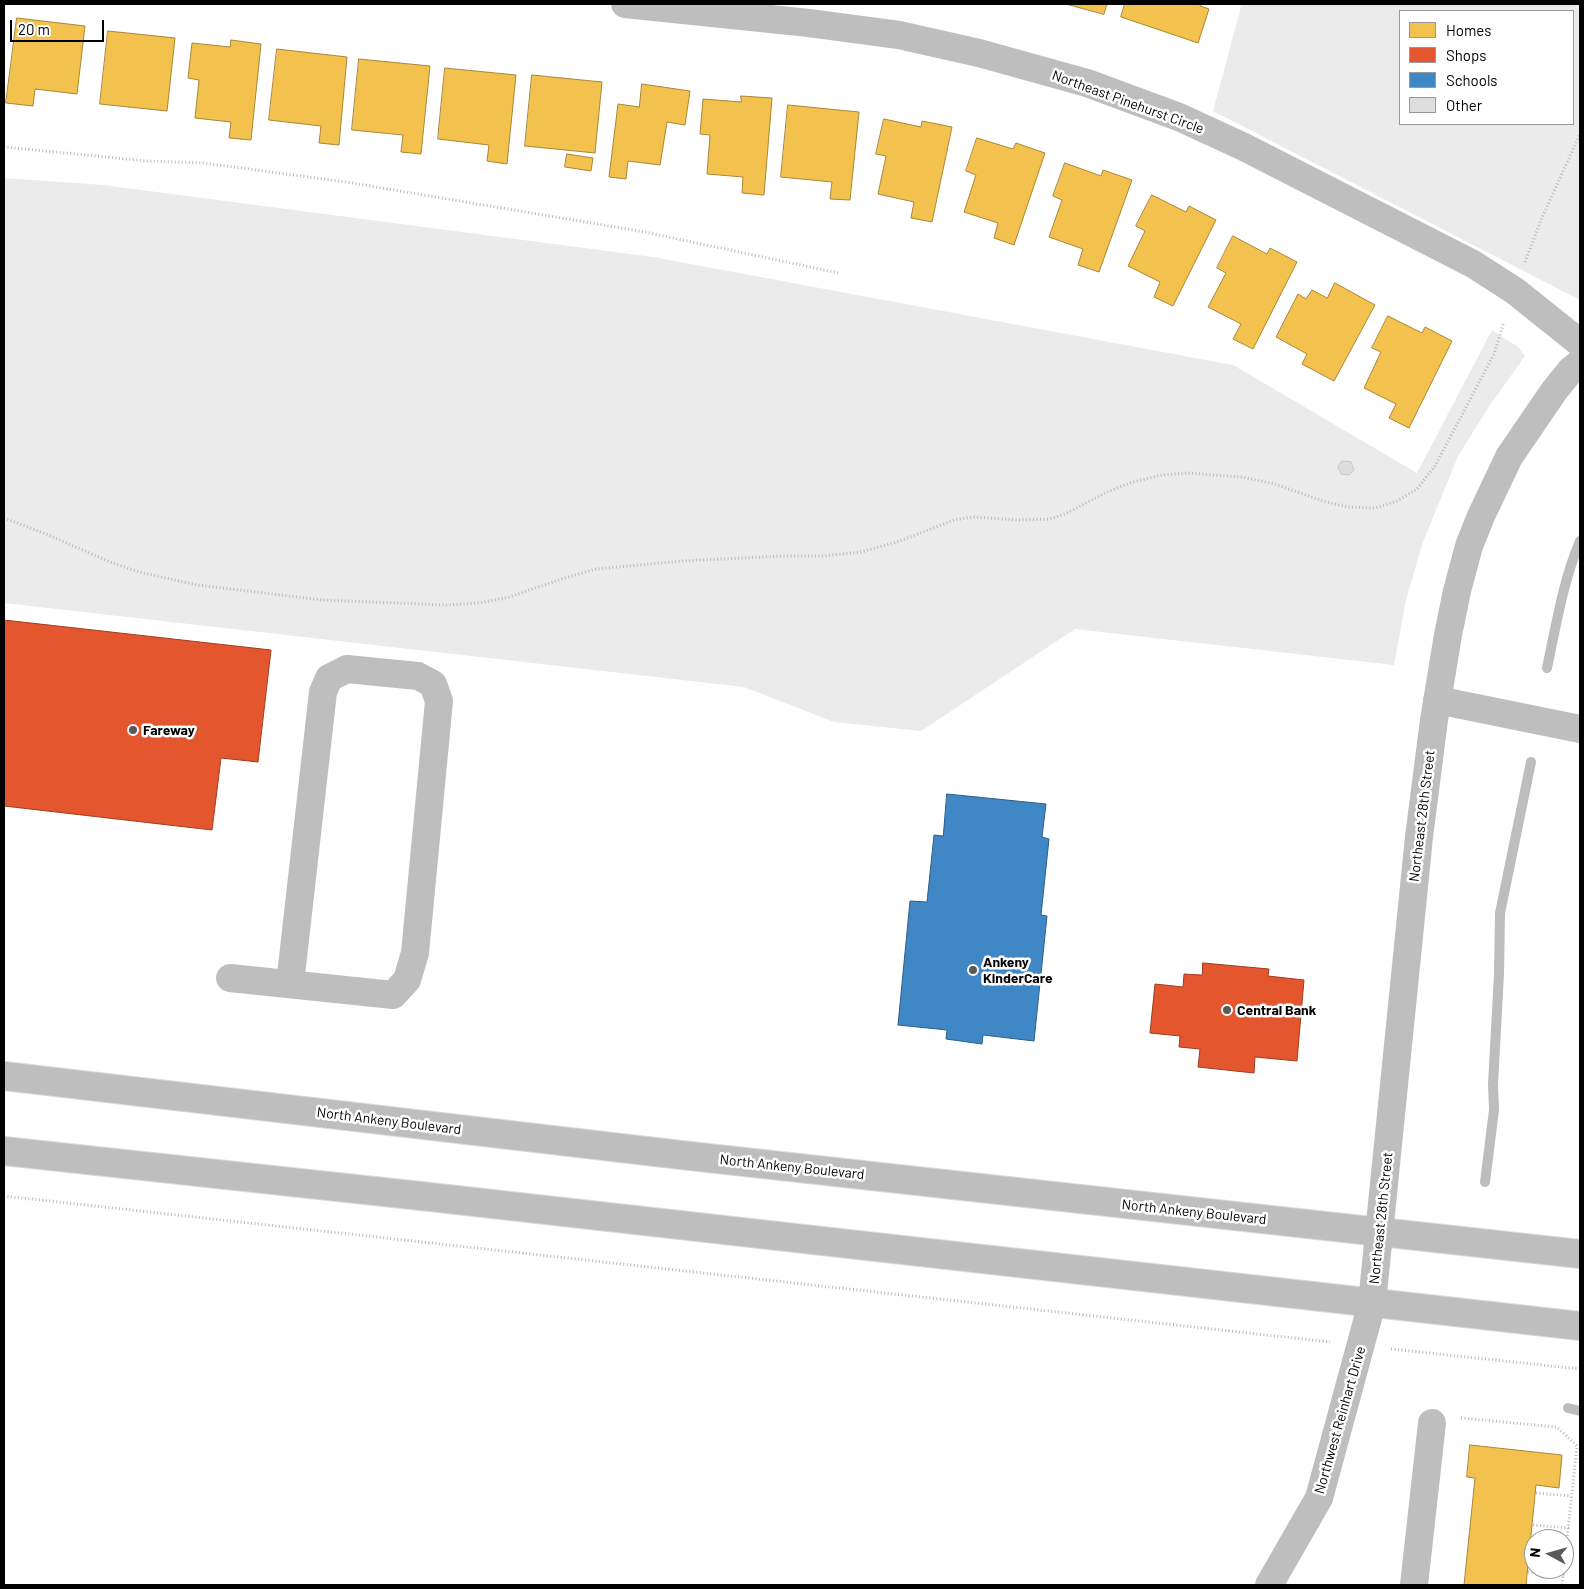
<!DOCTYPE html>
<style>
body{margin:0}
#map{position:relative;width:1584px;height:1589px;overflow:hidden;background:#fff;font-family:Barlow,sans-serif}
canvas{display:block}
.frame{position:absolute;inset:0;border:5px solid #000;pointer-events:none}
.legend{position:absolute;left:1399px;top:10px;width:175px;height:115px;box-sizing:border-box;background:#fff;border:1px solid #999;margin:0;padding:6px 9px;list-style:none;font-size:15px;color:#000}
.legend li{display:flex;align-items:center;gap:10px;height:25px}
.legend b{width:25px;border:1px solid #999}
.north{position:absolute;left:1524px;top:1529px;width:50px;height:50px;box-sizing:border-box;background:#fff;border:1px solid #999;border-radius:50%;rotate:276deg;font-size:14px;font-weight:700;line-height:20px;text-align:center;color:#000}
.north::after{content:'';display:block;margin:auto;width:18px;height:22px;background:#595959;clip-path:polygon(50% 0,100% 100%,50% 72%,0 100%)}
.scale{position:absolute;left:10px;top:20px;width:94px;height:22px;box-sizing:border-box;border:2px solid #000;border-top:0;padding-left:6px;font-size:15px;line-height:18px;white-space:nowrap;color:#000;-webkit-text-stroke:4px #fff;paint-order:stroke}
</style>
<div id="map">
<canvas width="1584" height="1589"></canvas>
<div class="frame"></div>
<ul class="legend">
<li><b style="height:14px;background:#f2c14e"></b>Homes</li>
<li><b style="height:14px;background:#e4572e"></b>Shops</li>
<li><b style="height:14px;background:#3f88c5"></b>Schools</li>
<li><b style="height:14px;background:#dedede"></b>Other</li>
</ul>
<div class="north">N</div>
<div class="scale">20 m</div>
</div>
<script>
const g = document.querySelector('canvas').getContext('2d');
g.lineJoin = 'round';
function paint(path, color) { g.fillStyle = color; g.fill(path, 'evenodd'); }
function strokePath(path, color, width, dash) { g.strokeStyle = color; g.lineWidth = width; g.lineCap = dash ? 'butt' : 'round'; g.setLineDash(dash || []); g.stroke(path); }
function write(font, color, halo, rows, align = 'center') {
  g.font = font + ' Barlow,sans-serif'; g.lineWidth = 5; g.setLineDash([]); g.textBaseline = 'middle'; g.strokeStyle = halo; g.fillStyle = color; for (const [text, x, y, turn = 0] of rows) {
    g.save(); g.translate(x, y); g.rotate((+turn || 0) * Math.PI / 180); g.textAlign = isNaN(turn) ? turn : align; if (halo) g.strokeText(text, 0, 0); g.fillText(text, 0, 0); g.restore();
  }
}
paint(new Path2D(`
 M1241,4h339v296l-367,-189 27,-100zM1400,11h173v113h-173z
 M4,178l99,7 550,72 580,108 184,108 75,-143 26,17 7,9 -35,49 -32,51 -35,86 -17,58 -12,65 -319,-36 -154,102 -87,-9 -90,-35 -740,-84z`), '#ebebeb');
const homes = new Path2D(`
 M1066,4h41l-3,10z
 M1125,4h76l-1,2 9,3 -11,34 -77,-26z
 M17,18l68,8 -8,68 -42,-5 -2,17 -27,-3z
 M108,31l67,7 -8,73 -67,-7z
 M231,40l30,4 -10,96 -22,-2 2,-16 -36,-4 4,-38 -11,-2 4,-35 38,4z
 M277,49l70,8 -8,88 -20,-2 2,-17 -52,-6z
 M359,59l71,7 -9,88 -20,-2 2,-17 -51,-5z
 M445,68l71,7 -9,89 -20,-3 2,-16 -51,-6z
 M532,75l70,7 -7,71 -70,-7z
 M642,84l48,7 -5,34 -18,-3 -7,43 -32,-4 -2,18 -17,-2 9,-73 21,3z
 M741,96l31,2 -8,97 -22,-2 1,-16 -36,-3 3,-39 -10,-1 3,-35 38,3z
 M788,105l71,7 -9,88 -20,-1 2,-17 -51,-5z
 M884,119l37,8 1,-6 30,6 -20,95 -21,-4 3,-16 -36,-8 8,-38 -10,-2z
 M977,138l36,11 3,-6 29,10 -31,92 -20,-7 4,-15 -34,-11 12,-37 -10,-4z
 M567,154l26,4 -2,13 -26,-4z
 M1065,163l36,13 2,-6 29,10 -33,92 -21,-7 5,-16 -34,-12 13,-37 -9,-4z
 M1152,195l34,17 3,-6 27,14 -43,86 -19,-9 6,-15 -32,-16 17,-35 -9,-5z
 M1233,236l34,18 3,-6 27,14 -44,87 -20,-10 8,-15 -33,-17 18,-34 -9,-5z
 M1335,283l40,22 -41,76 -32,-17 5,-10 -31,-17 22,-43 8,5 6,-9 15,8z
 M1388,316l34,17 3,-6 27,14 -43,87 -20,-10 7,-14 -32,-16 17,-36 -9,-4z
 M1470,1445l92,10 -3,33 -23,-3 -10,100h-62l11,-107 -8,-1z`);
paint(homes, '#f2c14e');
strokePath(homes, '#a98737', 1);
const shops = new Path2D(`
 M4,620l267,30 -13,112 -37,-4 -9,72 -208,-24z
 M1203,963l66,6 -1,7 36,4 -7,81 -42,-4 -1,16 -56,-6 2,-18 -21,-2 1,-11 -30,-3 5,-49 28,3 1,-13 18,1z`);
paint(shops, '#e4572e');
strokePath(shops, '#a03d20', 1);
const schools = new Path2D(`
 M947,794l99,10 -4,33 7,2 -8,76 6,1 -13,125 -51,-6 -1,9 -36,-5 1,-9 -49,-5 12,-124 17,1 7,-67 9,1z`);
paint(schools, '#3f88c5');
strokePath(schools, '#2c5f8a', 1);
strokePath(new Path2D(`
 M1547,668c9,-42 16,-87 33,-127
 M1485,1182l9,-72 -1,-26 6,-110 1,-61 31,-151
 M1568,1408l12,3`), '#bdbdbd', 10);
const building = new Path2D(`
 M1342,461l9,1 3,8 -5,5 -8,-1 -3,-7z`);
paint(building, '#dedede');
strokePath(building, '#c6c6c6', 1);
const major = new Path2D(`
 M4,1076l677,79 899,99
 M4,1151l426,46 1150,129`);
strokePath(major, '#dbdbdb', 30);
strokePath(new Path2D(`
 M4,147l143,14 56,2 143,19 299,50 193,41
 M1525,262l16,-42 39,-86
 M4,518l42,16 64,28 29,10 58,13 126,15 124,5 32,-2 30,-6 59,-20 28,-8 87,-8 100,-5h41l37,-4 39,-11 54,-21 19,-3 44,3 33,-1 15,-5 42,-22 26,-10 29,-7 25,-2 55,4 33,7 48,17 24,6 28,1 22,-7 20,-12 18,-23 59,-112 10,-32
 M4,1196l1326,146
 M1391,1349l189,20
 M1461,1418l96,9 20,19 -15,139
 M1536,1493l35,3
 M1533,1525l36,3
 M1528,1572l36,3`), '#b9b9b9', 3, [1, 2.5]);
strokePath(new Path2D(`
 M625,4l184,19 90,12 80,18 108,30 92,34 65,30 229,117 42,27 65,52
 M1437,700l143,29
 M230,978l163,17 14,-15 8,-27 24,-252 -6,-17 -15,-8 -71,-7 -18,9 -6,14 -33,292
 M1269,1585l50,-87 53,-195 47,-466 15,-117 14,-85 9,-44 12,-45 12,-30 28,-59 45,-66 17,-21 9,-7
 M1414,1585l18,-162`), '#bebebe', 28);
strokePath(major, '#bebebe', 28);
for (const [x, y, r, color] of [
 [133,730,5,"#595959"],
 [973,970,5,"#595959"],
 [1227,1010,5,"#595959"]
]) { const dot = new Path2D(); dot.arc(x, y, r, 0, 2 * Math.PI); g.fillStyle = color; g.fill(dot); strokePath(dot, '#fff', 2); }
write('14px', '#000', '#fff', [
 ["Northeast Pinehurst Circle",1128,102,20],
 ["Northeast 28th Street",1422,816,-83],
 ["North Ankeny Boulevard",389,1121,7],
 ["North Ankeny Boulevard",792,1167,6],
 ["North Ankeny Boulevard",1194,1212,6],
 ["Northeast 28th Street",1381,1218,-84],
 ["Northwest Reinhart Drive",1340,1420,-74]
]);
write('bold 14px', '#000', '#fff', [
 ["Fareway",143,730],
 ["Ankeny",983,962],
 ["KinderCare",983,978],
 ["Central Bank",1237,1010]
], 'left');
</script>
